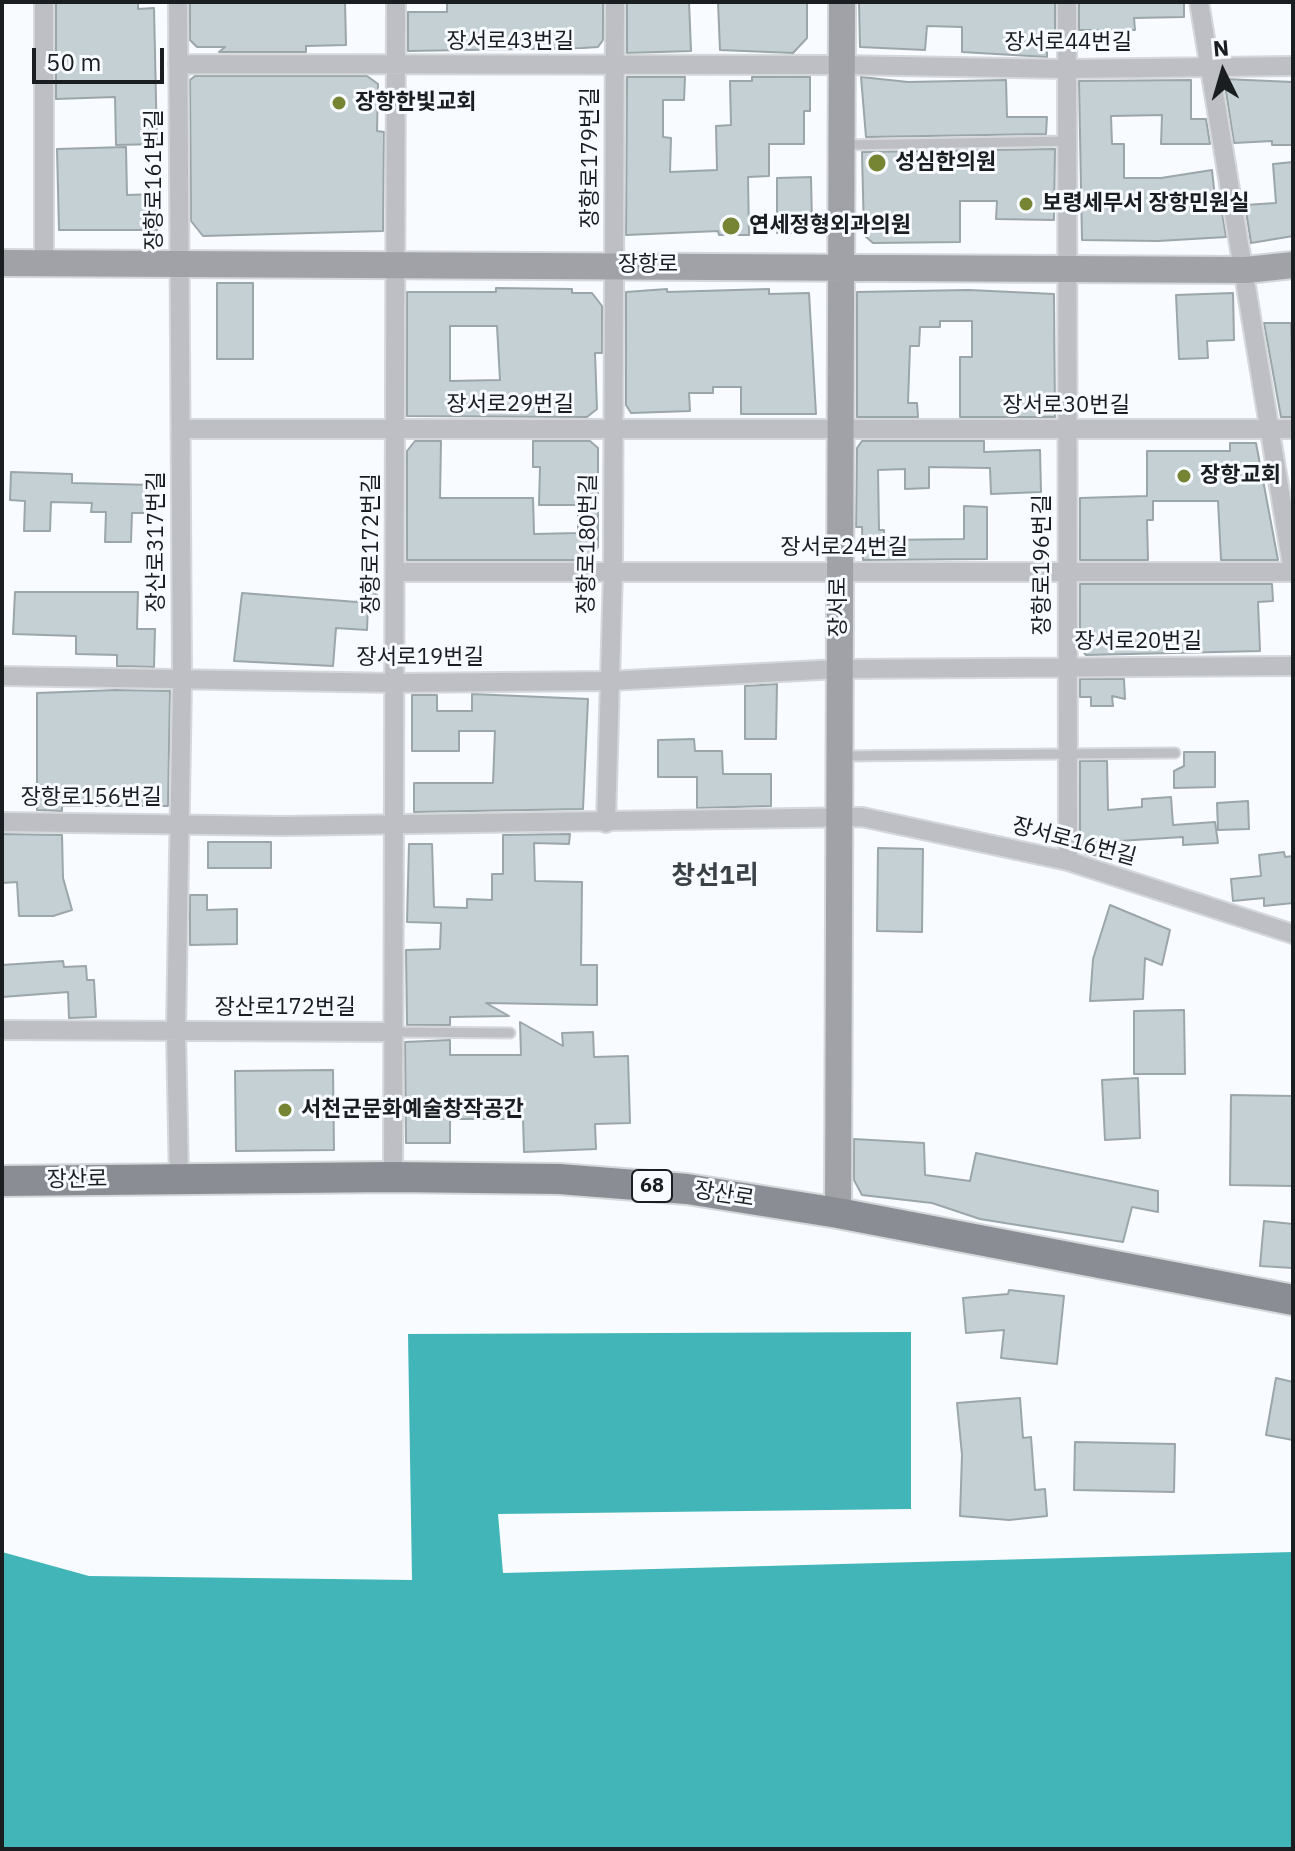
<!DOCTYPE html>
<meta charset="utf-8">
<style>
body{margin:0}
#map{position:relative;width:1295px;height:1851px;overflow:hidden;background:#f8fbff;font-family:"IBM Plex Sans",sans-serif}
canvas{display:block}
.frame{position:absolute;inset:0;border:4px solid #1b1e21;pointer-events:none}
.north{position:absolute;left:1183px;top:32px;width:80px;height:80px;-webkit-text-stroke:6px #f8fbff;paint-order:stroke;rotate:355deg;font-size:22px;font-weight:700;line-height:32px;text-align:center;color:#1b1e21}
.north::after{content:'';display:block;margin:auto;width:28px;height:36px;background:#1b1e21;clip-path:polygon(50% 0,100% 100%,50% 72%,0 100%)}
.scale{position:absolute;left:32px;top:48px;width:132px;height:36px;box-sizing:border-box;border:4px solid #1b1e21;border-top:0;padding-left:10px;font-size:24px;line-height:28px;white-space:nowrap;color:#1b1e21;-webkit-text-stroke:6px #f8fbff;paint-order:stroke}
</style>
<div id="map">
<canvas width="1295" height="1851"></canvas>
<div class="frame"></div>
<div class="north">N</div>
<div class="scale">50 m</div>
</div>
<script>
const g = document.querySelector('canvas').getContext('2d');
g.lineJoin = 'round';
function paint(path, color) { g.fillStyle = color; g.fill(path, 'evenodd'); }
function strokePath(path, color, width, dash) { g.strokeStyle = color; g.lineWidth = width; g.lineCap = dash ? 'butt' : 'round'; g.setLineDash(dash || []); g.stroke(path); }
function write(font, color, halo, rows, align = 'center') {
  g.font = font + ' "IBM Plex Sans","Noto Sans KR",sans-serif'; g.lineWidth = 6; g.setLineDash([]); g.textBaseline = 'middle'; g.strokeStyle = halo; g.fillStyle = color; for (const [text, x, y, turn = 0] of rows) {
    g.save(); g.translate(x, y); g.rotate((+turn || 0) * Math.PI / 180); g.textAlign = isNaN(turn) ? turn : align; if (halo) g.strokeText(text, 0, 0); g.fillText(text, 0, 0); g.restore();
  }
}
paint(new Path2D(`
 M911,1332v177l-413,5 5,59 790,-21v297h-1291v-297l87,24 323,4 -4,-246z`), '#41b5b8');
const building = new Path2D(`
 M56,2h82v7l16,-1 3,136 -41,1 -1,-48 -59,2z
 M190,2h155l1,43 -40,1v6h-87l6,-5h-28l-7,-7z
 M447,2h156v38l-5,7 -15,1 -175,3v-39h39z
 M627,2h62l2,49 -64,2z
 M718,2h89v36l-14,15 -73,-3z
 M859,2h196v29l-2,5 -6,-1v22l-85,-5v-25l-35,-1 -2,24 -65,-3z
 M1079,2h105v15l-50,1 1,12h-56z
 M195,76h172l11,8 -1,47 7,1 -1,99 -180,5 -12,-15 -1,-141z
 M627,77h58l-1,23h-21v37l8,1 -1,34 47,-2 -1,-44 15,-1 -1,-44h22v-4h58v34h-6v33h-35v32l-21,1 1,58h-30l-1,-4 -92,4z
 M861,77l47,5 98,-2 1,37h40l-1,17 -180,3z
 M1224,79l69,3v63h-21v-4l-38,2z
 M1191,80v39h15l4,25h-49l1,-29 -51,1 1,28h12v34h37l51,-8 4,37 5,-1 5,31 -68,4 -76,-1 -3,-159z
 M126,147l1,48 30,-1v36h-98l-2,-81z
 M1055,149l-1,71 -58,-1 1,-18h-37v41l-87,1 -9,-8 -2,-83z
 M1293,162v74l-42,7 -6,-38 31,-2 -3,-39z
 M811,177l1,48 -9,8h-26v-55z
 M217,283h36v76h-36z
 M496,288l76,1v4h20l10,13v47h-7l2,56 -10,8 -180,-1v-124h89zM450,326h47l3,54 -50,1z
 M667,289v3l102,-3v5l40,-1 7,121h-75v-27h-28v6h-24l1,18 -59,2 -5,-8v-113z
 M969,290l85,4 1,123h-95v-60h12v-36h-32v6h-20l-1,19h-9l-2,57h9l1,14h-61v-125z
 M1233,293l1,47 -27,1 1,17 -29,1 -3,-64z
 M1264,323h27l2,94h-12z
 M415,441h26l-1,57h93l1,36 44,-1v-28h-39l1,-38h-7v-26h57l8,7v99l-11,13h-180v-109z
 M862,441h122v11l56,-2 1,42 -50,2 -1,-26 -61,-1v21l-24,1v-20l-27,1 1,60h5v10l80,-1v-33l23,1v52l-124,1 -1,-33h-6l1,-79z
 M1230,443h26l22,117h-57l-3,-59h-65v19h-6l1,40h-68v-62l67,-2v-45h83z
 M11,472l61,2v9l81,2 -1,28h-20l-1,29h-26l1,-30h-15l1,-9 -41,-1 -1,29h-26l1,-30 -15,-1z
 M368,578v9l9,8 -9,10 -1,25 -31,-2 -3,38 -99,-5 8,-68 115,9z
 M1080,584h192l1,17 -15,1 2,49 -174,4 -6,-7z
 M15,592h123l-1,37h18l-1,38 -37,-1v-11l-41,-1v-18l-63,-2z
 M1080,679h44l1,20 -13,-3 1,10h-22v-9h-11z
 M777,684l-1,55h-31v-53z
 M116,690l54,1 -2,115h-106v5l-25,-1v-117z
 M472,694l116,5 -5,110 -169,3v-29h79l2,-52h-36v20h-47v-56h25v16h35z
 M694,739l1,12h27l1,23h48v32l-74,2v-31h-39v-37z
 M1184,752h31v35l-41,1v-17l10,-5z
 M1080,761h27l1,49 34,-3v-8l29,-2 2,28 42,-3 3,21 -35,2v-8l-49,3 -27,2v15l-21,-3 -6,-6z
 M1248,801l1,28 -31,1 -1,-27z
 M2,834l60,1 1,43 9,32 -19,6h-34l-2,-34 -15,1z
 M570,834l-1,10 -35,-1 1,38 47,1 -1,83h16v40l-111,-2 23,13 -59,1v8h-43l-1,-75 34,-1 1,-26 -34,-1 2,-78h23l2,63 33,1v-9l25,1v-26h11v-39z
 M208,842h63v26h-63z
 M878,848l45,1 -1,83 -45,-1z
 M1284,852l1,5 8,-1v47l-29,3v-8l-31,3 -2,-22 30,-3 -2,-21z
 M190,895h17v15l30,-1v35l-47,1z
 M1110,905l60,25 -8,35 -17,-7 -2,41 -53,2 3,-42z
 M63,961l1,6 22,-1 1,14h7l2,37 -27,1 -1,-26 -66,5v-32z
 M1184,1010l1,64h-51v-63z
 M520,1022l43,24 -1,-13 31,-1 1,25 34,-1 2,67 -35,1 1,25 -72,3 -1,-33h-73v24h-44l-1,-101 45,-2v15h71z
 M333,1070l1,80 -98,1 -1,-80z
 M1138,1078l2,60 -35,2 -3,-60z
 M1231,1095l62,1v90l-63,-1z
 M854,1139l70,4 1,32 45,6 6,-28 182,38v21l-26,-5 -9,35 -143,-23 -48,-16 -70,-8 -8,-15z
 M1264,1221l29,3v44l-33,-2z
 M1009,1290l55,6 -7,68 -56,-6 3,-28 -38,3 -3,-35 45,-4z
 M1276,1378l17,4v58l-27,-5z
 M1020,1398l3,40 8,-1 4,53 10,-1 2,27 -38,4 -49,-4 2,-61 -5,-52z
 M1075,1442l100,2 -1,48 -100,-2z`);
paint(building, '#c5d0d5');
strokePath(building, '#9ba6aa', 2);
const lane = new Path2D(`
 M845,145l224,-4
 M841,756l334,-3
 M394,1032l116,1`);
const street = new Path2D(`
 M178,2l4,680 -6,350 3,147
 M1067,2l1,859
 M1199,2l94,569
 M178,64l664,1 225,4 226,-3
 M44,263v-261
 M181,429h1112
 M396,572h897
 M2,676l394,7 212,-2 231,-12 454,-3
 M2,822l281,4 579,-9 206,44 225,73
 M606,823l7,-252 2,-569
 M2,1030l392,2
 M393,1177l3,-1175`);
const secondary = new Path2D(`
 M2,263l1065,6 179,1 47,-5
 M838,1213l4,-1211`);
const primary = new Path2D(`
 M2,1181l391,-4 166,2 128,10 151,24 455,87`);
strokePath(lane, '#d5d8db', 13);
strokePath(street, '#d5d8db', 22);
strokePath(secondary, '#d5d8db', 30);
strokePath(primary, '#d5d8db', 34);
strokePath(lane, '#bebfc4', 9);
strokePath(street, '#bebfc4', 18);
strokePath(secondary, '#a1a2a8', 26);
strokePath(primary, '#8b8d95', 30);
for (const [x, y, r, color] of [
 [339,103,8,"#768534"],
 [877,163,10,"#768534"],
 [1026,204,8,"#768534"],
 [731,226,10,"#768534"],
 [1184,476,8,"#768534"],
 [285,1110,8,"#768534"]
]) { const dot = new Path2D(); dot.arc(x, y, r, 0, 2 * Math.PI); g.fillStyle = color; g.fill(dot); strokePath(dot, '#f8fbff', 3); }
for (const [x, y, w] of [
 [652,1186,40]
]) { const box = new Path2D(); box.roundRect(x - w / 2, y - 16, w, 32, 6); g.fillStyle = '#f8fbff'; g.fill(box); strokePath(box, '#1b1e21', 2); }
write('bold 20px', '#1b1e21', null, [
 ["68",652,1186]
]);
write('22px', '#1b1e21', '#f8fbff', [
 ["장서로43번길",510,42],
 ["장서로44번길",1068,43],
 ["장항로179번길",591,158,-90],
 ["장항로161번길",155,180,-90],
 ["장항로",648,265],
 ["장서로29번길",510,405],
 ["장서로30번길",1066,406],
 ["장산로317번길",157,542,-90],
 ["장항로172번길",372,544,-90],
 ["장항로180번길",588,544,-89],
 ["장서로24번길",844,548],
 ["장항로196번길",1043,565,-90],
 ["장서로",839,607,-90],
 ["장서로20번길",1138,642],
 ["장서로19번길",420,658],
 ["장항로156번길",91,798],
 ["장서로16번길",1074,842,15],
 ["장산로172번길",285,1008],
 ["장산로",77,1180,-1],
 ["장산로",724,1195,9]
]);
write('bold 22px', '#1b1e21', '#f8fbff', [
 ["장항한빛교회",355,103],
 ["성심한의원",895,163],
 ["보령세무서 장항민원실",1042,204],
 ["연세정형외과의원",749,226],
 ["장항교회",1200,476],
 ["서천군문화예술창작공간",301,1110]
], 'left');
write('bold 26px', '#3a4147', '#f8fbff', [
 ["창선1리",715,876]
]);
</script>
